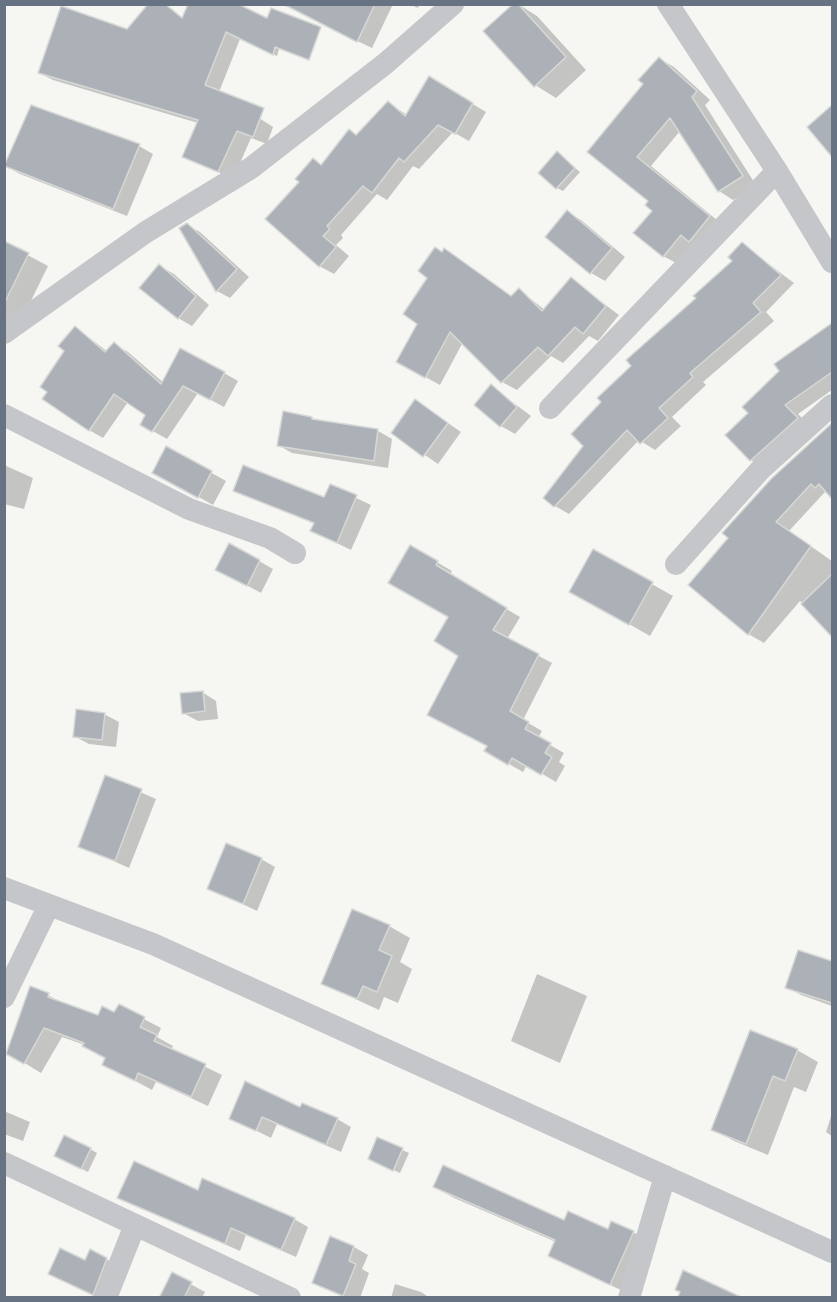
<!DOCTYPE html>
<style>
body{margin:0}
#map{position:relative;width:837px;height:1302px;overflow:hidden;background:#f6f6f3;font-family:Arial,sans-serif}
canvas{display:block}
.frame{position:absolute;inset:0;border:6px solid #677282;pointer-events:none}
</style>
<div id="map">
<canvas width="837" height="1302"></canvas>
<div class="frame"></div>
</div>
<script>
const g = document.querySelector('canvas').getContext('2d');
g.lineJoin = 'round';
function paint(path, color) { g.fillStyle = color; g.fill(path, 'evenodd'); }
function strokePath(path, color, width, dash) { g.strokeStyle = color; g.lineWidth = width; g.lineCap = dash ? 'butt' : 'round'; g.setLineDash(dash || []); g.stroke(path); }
paint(new Path2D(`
 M150,4h16l17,14 102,12 -8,26 -37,-17 -21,53 54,35 -6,17 -16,-6 -18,41 -49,-23 14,-33 -145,-43 -14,-7 88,-42z
 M318,4h75l-21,44 -46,-22z
 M409,4h10l-1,4z
 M518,4l19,12 49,54 -30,28 -21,-13z
 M660,59l14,8 36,33 -5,5 51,80 -23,15 -14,-9 -39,-60 -29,35 72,59 -45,39 -15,-8 -13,-56 -61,-48 56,-68z
 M443,86l43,26 -17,29 -16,-9 -34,37 -6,-3 -26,34 -10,-6 -36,41 2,3 -7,7 13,11 -15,18 -15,-8 -18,-84 12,-22 10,6 35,-30 31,-33 18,12z
 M832,108v47l-23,-28z
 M139,146l14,8 -26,62 -107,-42 -14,-8z
 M557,153l23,19 -17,19 -6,-3z
 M567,212l14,8 44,37 -20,24 -14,-8 -44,-36z
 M187,225l13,7 49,45 -19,21 -13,-7 -36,-63z
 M7,244l41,22 -20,41 -24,31v-90z
 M742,244l52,39 -28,29 8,9 -71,61 3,3 -34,32 9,9 -26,24 -16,-10 -70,74 -14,-8 -10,-8 40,-53 18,-43 30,-36 101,-105z
 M445,250l68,47 6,-7 26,20 26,-31 48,36 -21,26 -9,-5 -26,27 -12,-7 -34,34 -15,-8 -39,-40 -23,43 -42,-23 21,-39z
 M160,266l14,8 35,31 -17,21 -14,-8z
 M75,327l33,25 6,-8 14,8 36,31 60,-10 14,8 -14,26 -26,-14 -31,46 -25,-14 5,-10 -19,-13 -25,36 -14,-8 -23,-79z
 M825,330l7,4v56l-34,24 13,13 -46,41 -14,-8 -1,-47z
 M491,386l40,30 -16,18 -14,-8z
 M416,401l45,31 -23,32 -45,-31z
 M312,418l6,4 60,9 14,8 -4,29 -96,-15 -14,-8z
 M832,425v72l-7,-5 -36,39 43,30v72l-32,-32 -36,42 -14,-8 -59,-50 39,-47 42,-58z
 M167,448l59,33 -13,24 -45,-25z
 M4,465l29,13 -9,31 -20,-5z
 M331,486l40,19 -20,45 -39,-19 3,-7 -80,-34 90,9z
 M411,547l41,24 -3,4 71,42 -13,22 45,24 -29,57 19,11 -4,7 26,15 -5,9 6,4 -9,16 -29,-17 -4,7 -37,-21 2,-5 -38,-129z
 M593,551l80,45 -23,40 -79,-45z
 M259,561l14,8 -12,24 -30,-16z
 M202,692l14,9 2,18 -20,2 -15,-8z
 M104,714l15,8 -3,25 -27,-3 -15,-8z
 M106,777l50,22 -27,69 -49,-22z
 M261,859l14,8 -18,44 -48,-23z
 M389,926l21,12 -10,24 12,7 -14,34 -14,-6 -5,13 -56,-26z
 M799,951l33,11v44l-31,-11 -14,-8z
 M537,974l50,22 -27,67 -49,-22z
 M48,995l18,10 33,12 16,-3 4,-8 42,22 -4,9 16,9 -2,4 51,25 -14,31 -52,-24 -4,8 -48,-26 3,-6 -22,-13 -23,-8 -21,36 -33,-20z
 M797,1050l21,12 -12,30 -12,-5 -26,68 -34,-14 -21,-12z
 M301,1109l36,10 14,8 -10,25 -64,-28 -6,14 -40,-20z
 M4,1111l26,11 -7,19 -19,-7z
 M832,1113v23l-6,-4z
 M90,1149l7,4 -9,19 -25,-12z
 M402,1150l7,3 -9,20 -24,-11z
 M435,1187l130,35 43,9 25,1 19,11 -23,51 -79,-38 6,-14 -102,-44z
 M199,1192l95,27 14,8 -12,30 -50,-22 -6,16 -121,-54z
 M354,1247l14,8 -6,14 7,4 -9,25h-15l-31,-15z
 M90,1251l31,16 -23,31 -34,-17 21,-19z
 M172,1274l33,18 -3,6h-41z
 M395,1284l26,8 9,6h-39z`), '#0003');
const building = new Path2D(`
 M148,4h17l17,14 6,-14h50l29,14 4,-10 50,19 -12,33 -34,-13 -2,8 -47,-23 -21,53 59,23 -11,29 -16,-6 -19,41 -36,-15 16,-37 -160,-47 23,-67 66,23z
 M283,4h92l-18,38z
 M513,4h5l48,53 -32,30 -51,-56z
 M659,57l38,34 -5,6 51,79 -25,16 -48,-74 -33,39 73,59 -21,26 -8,-7 -18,22 -30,-24 19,-22 -7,-6 3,-4 -61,-49 56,-68 -5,-4z
 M429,76l44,27 -18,31 -17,-9 -34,37 -5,-4 -27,35 -9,-7 -36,40 3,3 -7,7 13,11 -17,20 -54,-48 34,-37 -4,-3 18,-21 8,7 28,-36 7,6 32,-34 17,15z
 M31,105l109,39 -27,65 -109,-43z
 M832,105v52l-25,-30z
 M557,151l18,17 -19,21 -18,-16z
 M567,210l45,38 -22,26 -45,-37z
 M187,223l50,46 -21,23 -37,-64z
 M4,241l25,12 -25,51z
 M742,242l39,33 -28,28 8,9 -71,61 3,4 -34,31 9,10 -28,26 -13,-14 -73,77 -11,-9 40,-52 -12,-12 30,-32 -4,-4 34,-32 -5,-6 70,-62 -3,-2 39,-35 -4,-4z
 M435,247l7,5 2,-4 67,48 8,-8 23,23 29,-34 35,29 -23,28 -8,-7 -27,29 -10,-9 -37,36 -51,-51 -25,46 -29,-16 21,-38 -14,-10 24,-36 -9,-7z
 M159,264l37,32 -18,23 -39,-31z
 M832,323v49l-47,33 13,13 -48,43 -25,-26 23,-22 -6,-6 37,-36 -5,-7z
 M75,326l30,26 9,-10 47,42 19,-36 45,24 -15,28 -27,-14 -31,46 -12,-7 5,-10 -31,-21 -25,37 -47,-32 5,-7 -7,-5 24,-36 -6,-5z
 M491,384l26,23 -17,20 -26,-22z
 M415,399l33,24 -25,34 -32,-24z
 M283,411l29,6v2l66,10 -4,32 -97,-15z
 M832,423v76l-13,-15 -4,4 -4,-4 -35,38 35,24 -63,89 -60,-50 40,-47 -6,-5 49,-54z
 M166,446l46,25 -14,27 -46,-25z
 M243,465l81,32 6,-13 27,11 -20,48 -27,-12 4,-8 -81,-32z
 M229,543l31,17 -13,26 -32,-16z
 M410,545l28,16 -2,4 71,43 -14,22 46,24 -29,57 19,11 -4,7 26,14 -6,10 7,4 -11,18 -29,-17 -4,7 -24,-14 3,-5 -60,-31 31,-59 -24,-15 14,-24 -60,-34z
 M593,549l60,33 -24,43 -60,-33z
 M832,574v63l-31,-33z
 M203,691l2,20 -23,3 -2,-21z
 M76,709l29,4 -3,27 -29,-3z
 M105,775l37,14 -27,72 -37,-14z
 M226,843l36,15 -19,46 -36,-15z
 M352,909l38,16 -11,25 13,6 -15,36 -14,-6 -6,13 -36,-15z
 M798,950l34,11v42l-47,-15z
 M30,986l19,7 -1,4 50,18 4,-9 12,6 5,-8 26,13 -5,10 17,8 -3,6 52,23 -15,33 -53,-24 -3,8 -33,-16 3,-7 -23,-12 2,-3 -40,-15 -20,36 -18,-10z
 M750,1030l48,19 -13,32 -12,-5 -27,68 -35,-14z
 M245,1081l55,26 2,-4 36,15 -12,27 -64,-28 -6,14 -27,-12z
 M64,1135l27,13 -10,21 -27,-13z
 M377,1137l26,11 -10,23 -25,-12z
 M134,1161l64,29 4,-12 93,40 -14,32 -50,-22 -6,16 -108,-46z
 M443,1165l121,55 4,-9 40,18 3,-8 23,10 -24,54 -62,-29 7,-16 -122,-53z
 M330,1236l24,10 -5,15 7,3 -13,32 -31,-13z
 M60,1248l25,12 5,-11 17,9 -14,37 -45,-21z
 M683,1270l60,28h-66l3,-6 -5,-2z
 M172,1272l20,10 -8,16h-25z`);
paint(building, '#abb1b7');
strokePath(building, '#d7d7d6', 1.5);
strokePath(new Path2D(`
 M668,4l109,167 55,91
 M4,333l142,-101 105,-64 135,-105 67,-59
 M550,408l227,-237
 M4,415l185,94 81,29 25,15
 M676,564l85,-95 71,-64
 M4,888l149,56 679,308
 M4,997l45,-92
 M4,1163l286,135
 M106,1298l29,-73
 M629,1298l36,-122`), '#c4c6ca', 22);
</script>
